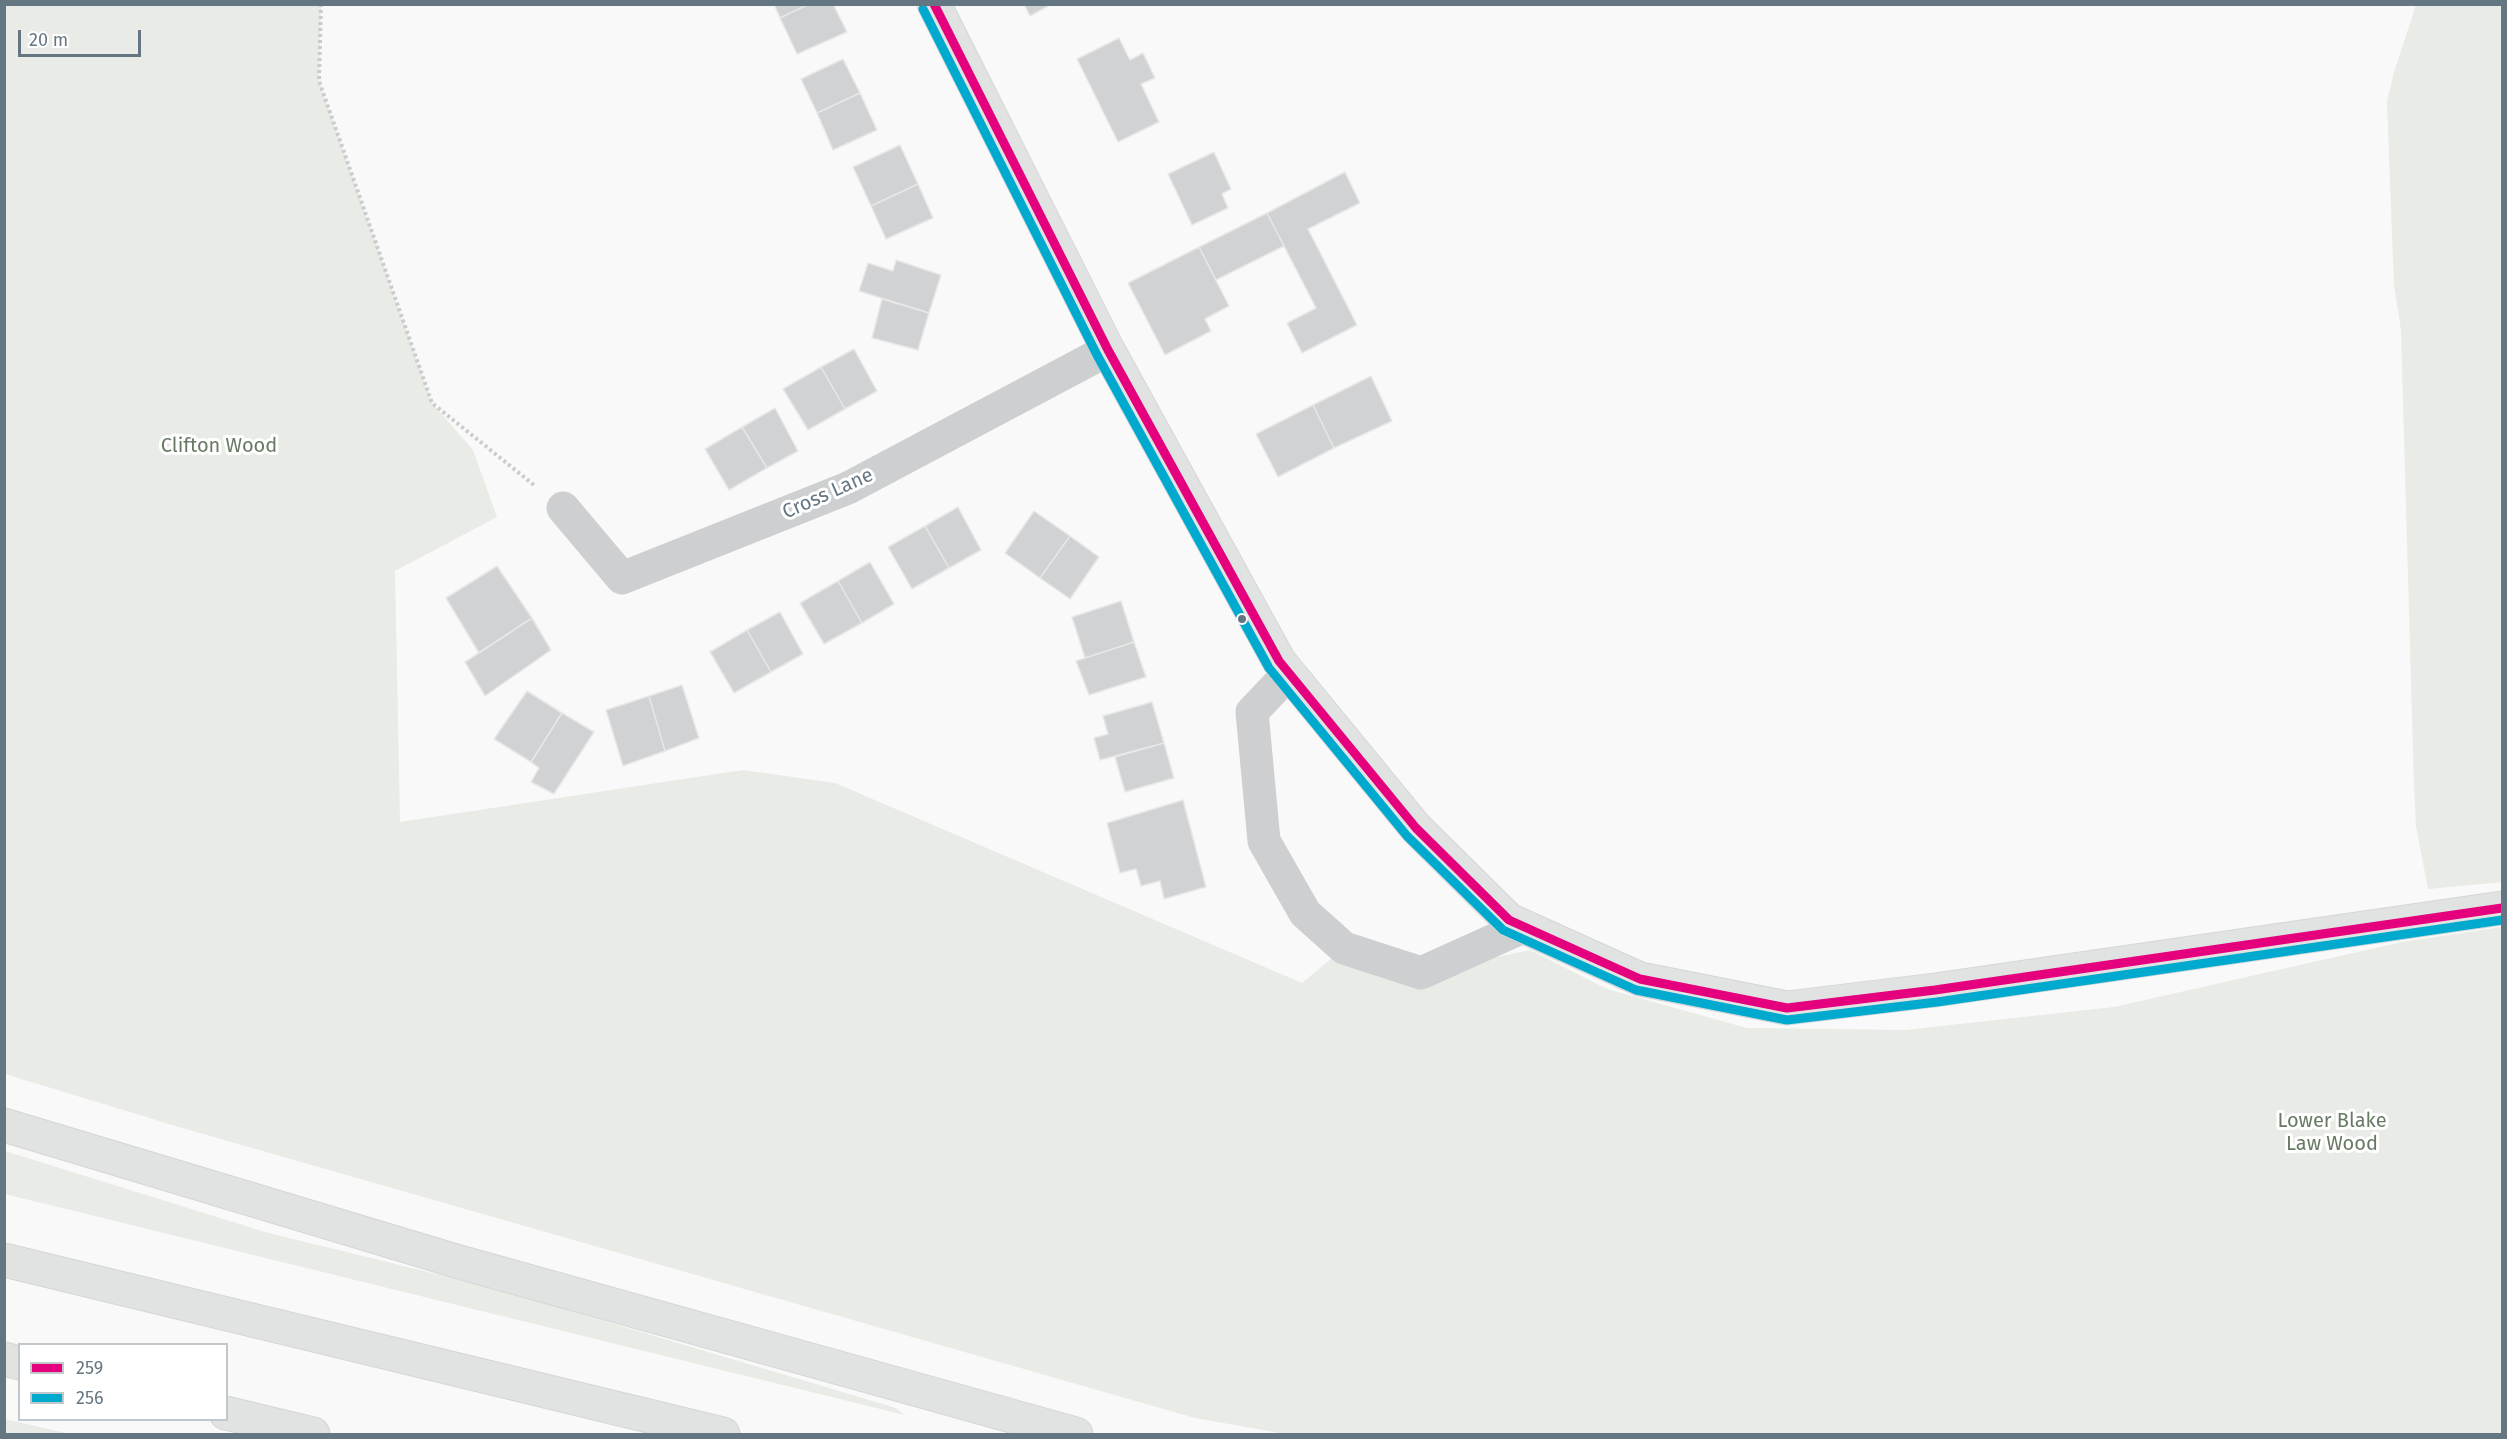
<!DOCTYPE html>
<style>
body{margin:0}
#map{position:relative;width:2507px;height:1439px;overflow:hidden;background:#f9f9f9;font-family:"Fira Sans",sans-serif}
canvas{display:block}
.frame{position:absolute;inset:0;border:6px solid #657683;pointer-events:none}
.legend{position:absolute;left:18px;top:1343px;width:210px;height:78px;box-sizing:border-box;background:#fff;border:2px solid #c1c8cd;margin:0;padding:8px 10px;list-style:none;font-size:18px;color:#657683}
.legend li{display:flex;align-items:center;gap:12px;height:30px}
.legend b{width:30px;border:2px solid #c1c8cd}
.scale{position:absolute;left:18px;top:30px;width:123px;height:27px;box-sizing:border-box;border:3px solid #657683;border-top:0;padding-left:8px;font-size:18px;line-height:21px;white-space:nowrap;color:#657683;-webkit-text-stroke:4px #fff;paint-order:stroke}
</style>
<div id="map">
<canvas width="2507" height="1439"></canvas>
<div class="frame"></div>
<ul class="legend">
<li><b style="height:8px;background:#e5007d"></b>259</li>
<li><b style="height:8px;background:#00a9ce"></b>256</li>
</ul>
<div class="scale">20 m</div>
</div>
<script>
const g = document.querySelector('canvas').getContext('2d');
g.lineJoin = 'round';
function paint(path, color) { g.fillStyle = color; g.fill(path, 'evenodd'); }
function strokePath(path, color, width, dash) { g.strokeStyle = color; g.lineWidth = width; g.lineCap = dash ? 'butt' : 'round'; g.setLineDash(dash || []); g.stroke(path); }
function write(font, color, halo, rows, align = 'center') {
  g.font = font + ' "Fira Sans",sans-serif'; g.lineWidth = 6; g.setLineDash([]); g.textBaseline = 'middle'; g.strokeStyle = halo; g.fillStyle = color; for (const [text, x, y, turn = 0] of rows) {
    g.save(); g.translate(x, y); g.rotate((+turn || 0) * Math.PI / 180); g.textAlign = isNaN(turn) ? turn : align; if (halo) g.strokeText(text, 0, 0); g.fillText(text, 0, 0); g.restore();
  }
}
paint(new Path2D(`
 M4,5h317l-2,76 113,322 41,47 24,67 -102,54 5,251 343,-52 92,13 467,200 42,-35 77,25 109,-23 77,39 140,39 158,2 209,-23 288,-65 100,-15v507h-1217l-90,-16 -1016,-291 -174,-53z
 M2416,5h86v877l-74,7 -12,-63 -2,-40 -13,-456 -7,-45 -7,-183 7,-30z
 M5,1151l260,81 232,57 399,119 9,7 -900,-221z
 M4,1419h1l66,15h-66z`), '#e8ebe6');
const building = new Path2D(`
 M774,4h35l-29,14z
 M809,4h24l14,28 -50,22 -17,-36z
 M1024,4h28l-22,12z
 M1119,38l11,22 13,-7 12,25 -14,6 18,38 -41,20 -41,-83z
 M843,59l17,34 -43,20 -16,-34z
 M860,93l17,37 -44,20 -16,-37z
 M900,145l18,39 -47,22 -18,-39z
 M1214,152l17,37 -9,5 6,14 -36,17 -24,-51z
 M1345,172l15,31 -52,26 49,96 -55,28 -15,-30 29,-15 -49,-95z
 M918,184l15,34 -47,21 -15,-33z
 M1267,213l17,33 -68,34 -17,-33z
 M1199,247l30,59 -24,13 6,12 -46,24 -37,-72z
 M896,260l45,15 -12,38 -70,-22 9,-28 25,8z
 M882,299l47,14 -11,37 -46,-12z
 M854,349l23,42 -32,18 -24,-42z
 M821,367l24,42 -37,21 -25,-41z
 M1371,376l21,45 -58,27 -21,-43z
 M1313,405l21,43 -56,29 -22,-43z
 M775,408l23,43 -31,17 -25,-41z
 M742,427l25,41 -38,22 -24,-41z
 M958,507l23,43 -32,18 -24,-42z
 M1034,511l36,25 -30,42 -35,-25z
 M925,526l24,42 -37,21 -24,-42z
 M1070,536l29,21 -29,42 -30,-21z
 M870,562l24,42 -32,19 -24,-42z
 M497,566l35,52 -53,35 -33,-55z
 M838,581l24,42 -38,21 -24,-41z
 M1121,601l13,41 -49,16 -13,-41z
 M780,612l23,42 -32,18 -24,-42z
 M532,618l19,32 -66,46 -20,-34z
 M747,630l24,42 -37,21 -24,-41z
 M1134,642l12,35 -57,18 -13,-34z
 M682,685l17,53 -34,13 -16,-55z
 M527,691l35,22 -31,49 -37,-23z
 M649,696l16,55 -42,15 -17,-56z
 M1152,702l12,41 -64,17 -6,-22 14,-4 -5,-18z
 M562,713l32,19 -40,62 -23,-12 8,-14 -8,-6z
 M1164,743l10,35 -49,14 -10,-35z
 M1183,800l23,87 -42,12 -4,-18 -19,5 -5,-17 -16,4 -13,-50z`);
paint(building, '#d0d2d3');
strokePath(building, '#e8e8e8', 1.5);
const secondary = new Path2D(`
 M934,4l174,346 171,311 137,167 93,92 131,59 147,29 148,-18 567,-82`);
const highway = new Path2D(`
 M4,1125l452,136 620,173
 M4,1260l719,174
 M4,1359l16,4
 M226,1413l87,21`);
strokePath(secondary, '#d5d6d7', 35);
strokePath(highway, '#d5d6d6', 35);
strokePath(new Path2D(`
 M321,4l-2,77 113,322 102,82`), '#cbcccd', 4, [3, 3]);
strokePath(new Path2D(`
 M563,508l59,70 226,-90 260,-138
 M1289,673l-37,39 12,129 41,72 39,35 77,25 102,-46`), '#cecfd0', 33);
strokePath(secondary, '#e1e2e2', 33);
strokePath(highway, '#e1e2e2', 33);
strokePath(new Path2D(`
 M934,4l174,346 171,311 137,167 93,92 131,59 147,29 148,-18 567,-82`), '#e5007d', 9);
strokePath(new Path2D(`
 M923,9l174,346 172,313 138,168 96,94 133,60 151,30 150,-18 565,-82`), '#00a9ce', 9);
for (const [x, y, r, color] of [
 [1242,619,5,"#657683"]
]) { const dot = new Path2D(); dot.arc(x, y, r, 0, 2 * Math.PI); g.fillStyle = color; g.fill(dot); strokePath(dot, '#fff', 2); }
write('20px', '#687a64', '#fff', [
 ["Clifton Wood",219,446],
 ["Lower Blake",2332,1121],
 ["Law Wood",2332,1144]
]);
write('20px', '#657683', '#fff', [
 ["Cross Lane",828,494,-24]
]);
</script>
